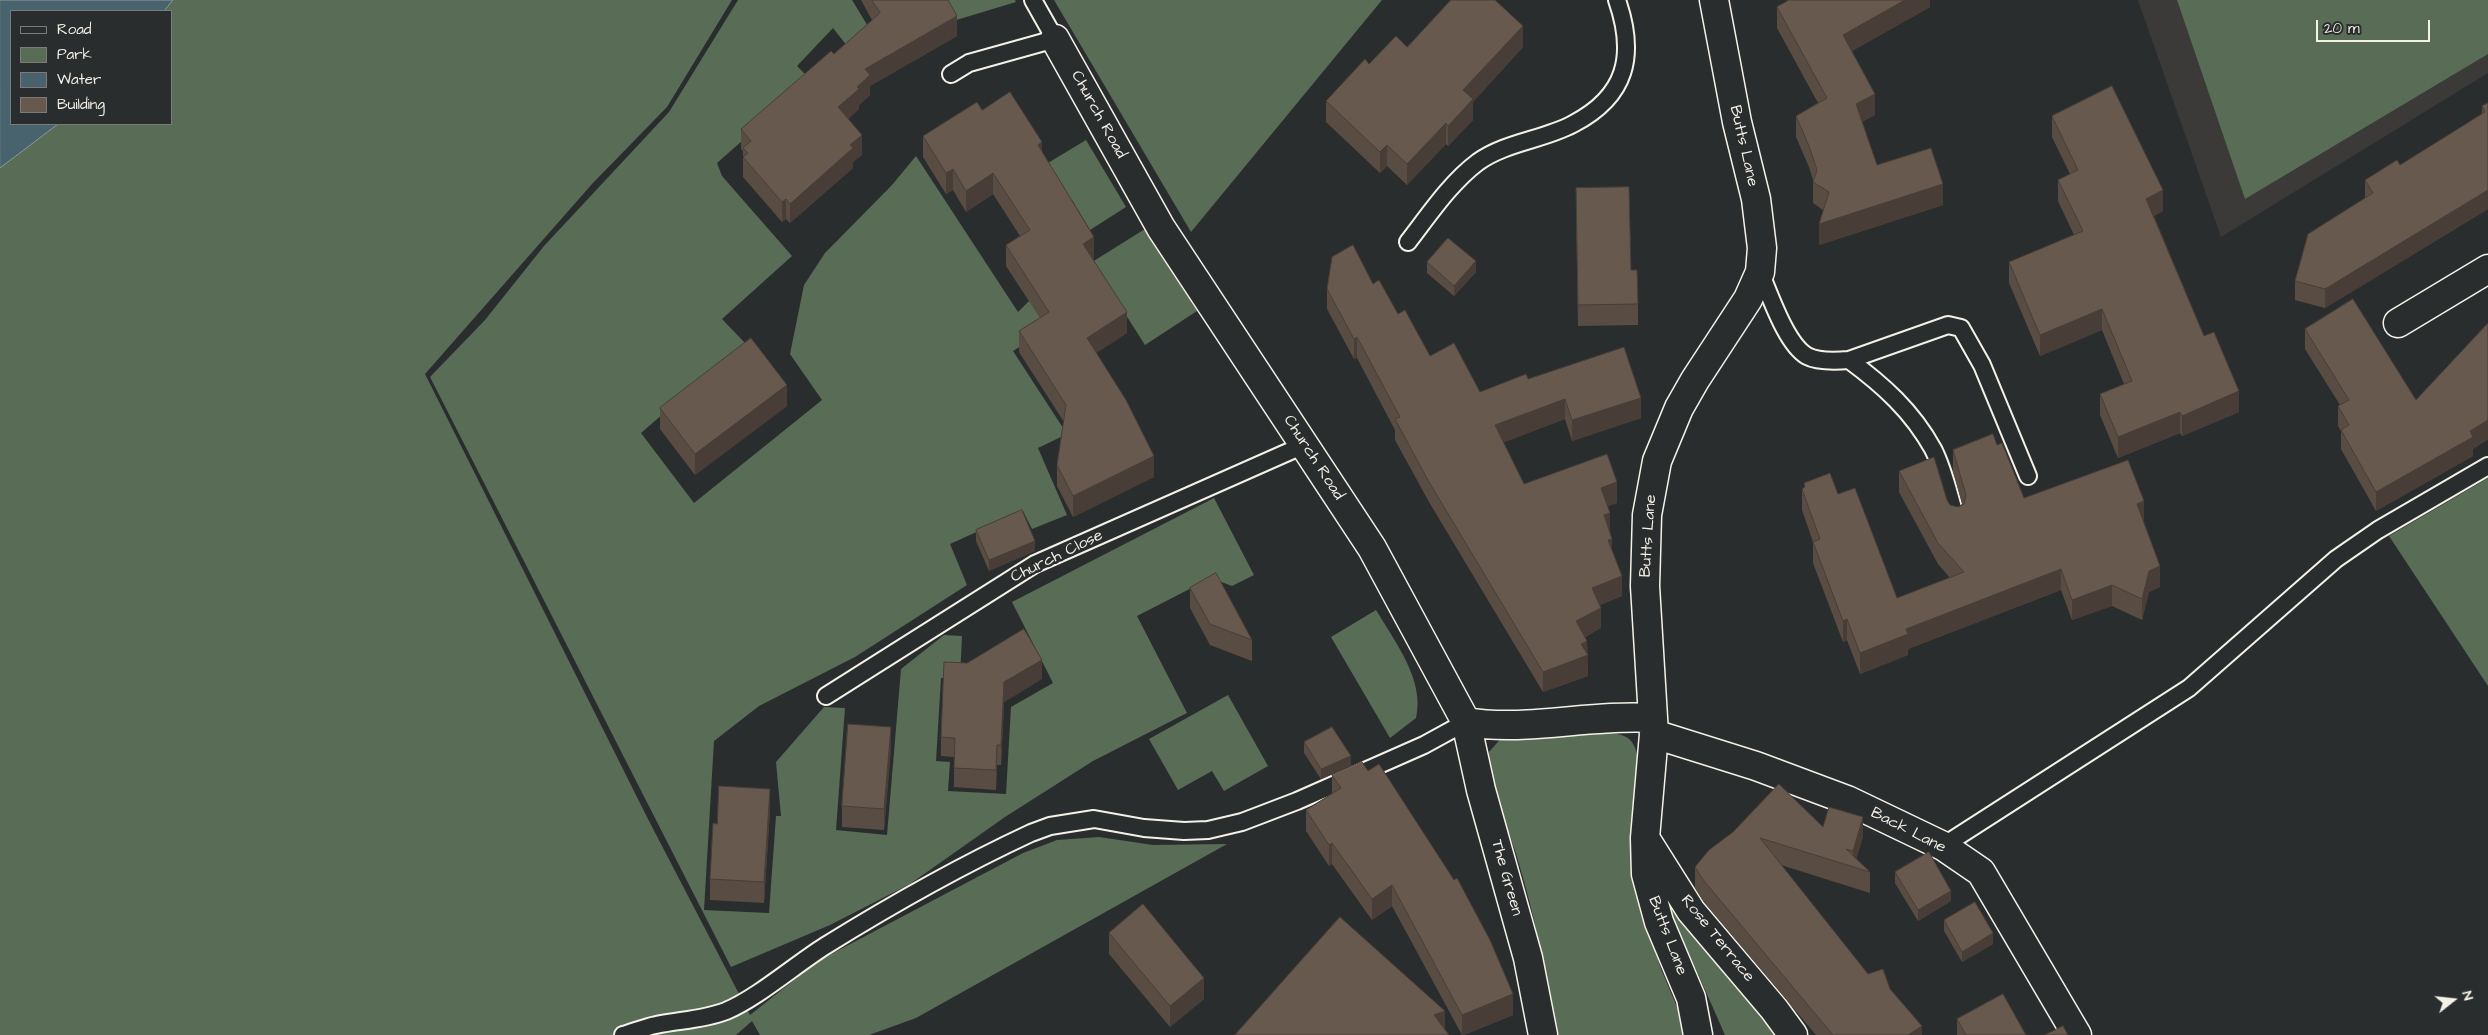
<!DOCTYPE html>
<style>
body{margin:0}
#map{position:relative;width:2488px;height:1035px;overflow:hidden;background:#2a2d2e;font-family:"Architects Daughter",sans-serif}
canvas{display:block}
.legend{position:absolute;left:10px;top:10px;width:162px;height:115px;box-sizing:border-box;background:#2a2d2e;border:1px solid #7b7b78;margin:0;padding:6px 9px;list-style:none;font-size:15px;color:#f4f1e8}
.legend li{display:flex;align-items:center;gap:10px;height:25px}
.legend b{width:25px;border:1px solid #7b7b78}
.north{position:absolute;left:2428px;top:975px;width:50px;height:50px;-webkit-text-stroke:4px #2a2d2e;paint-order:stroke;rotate:74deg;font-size:14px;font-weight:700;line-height:20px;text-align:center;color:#f4f1e8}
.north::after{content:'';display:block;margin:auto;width:18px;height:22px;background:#f4f1e8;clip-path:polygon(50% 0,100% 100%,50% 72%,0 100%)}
.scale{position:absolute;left:2316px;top:20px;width:114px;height:22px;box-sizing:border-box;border:2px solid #f4f1e8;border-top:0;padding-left:6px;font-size:15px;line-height:18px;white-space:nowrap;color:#f4f1e8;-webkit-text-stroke:4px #2a2d2e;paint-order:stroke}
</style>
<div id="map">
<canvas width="2488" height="1035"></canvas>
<ul class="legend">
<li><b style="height:6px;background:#2a2d2e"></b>Road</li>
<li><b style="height:14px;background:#586c56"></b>Park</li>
<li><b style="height:14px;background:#48636d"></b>Water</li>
<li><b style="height:14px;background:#67594e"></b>Building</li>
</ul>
<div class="north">N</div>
<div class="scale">20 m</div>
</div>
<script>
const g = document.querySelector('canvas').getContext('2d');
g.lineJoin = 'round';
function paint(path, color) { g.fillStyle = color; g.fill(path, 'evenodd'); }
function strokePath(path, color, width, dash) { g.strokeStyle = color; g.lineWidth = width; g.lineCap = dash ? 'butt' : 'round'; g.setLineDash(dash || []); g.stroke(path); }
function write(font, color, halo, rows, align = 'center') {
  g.font = font + ' "Architects Daughter",sans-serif'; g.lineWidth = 5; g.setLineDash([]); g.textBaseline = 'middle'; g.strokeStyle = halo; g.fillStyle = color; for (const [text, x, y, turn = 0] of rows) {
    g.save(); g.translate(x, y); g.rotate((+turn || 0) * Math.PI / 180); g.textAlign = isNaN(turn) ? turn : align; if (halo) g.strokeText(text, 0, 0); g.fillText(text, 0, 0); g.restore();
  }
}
paint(new Path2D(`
 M2138,0h350v73l-267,164z`), '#3c3a38');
paint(new Path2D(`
 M173,0h559l-65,107 -75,77 -167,190 224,447 101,194 68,-54 205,-108 34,-13 42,-3 54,8 74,-1 -311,174 -47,17h-109l-8,-14 -16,14h-736v-867l58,-44h113v-113h-7z
 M738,0h114l25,41 -22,15 -22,-28 -36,38 14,14 -94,83 5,13 70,80 -70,63 23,24 -104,90 53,70 128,-103 -32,-46 14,-69 21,-32 67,-68 24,-29 102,156 10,-10 117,-73 52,82 -52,34 -35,-55 -97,61 54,83 -29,14 29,67 -35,14 -9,-18 -73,33 17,41 -112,72 -96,49 -45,35 -10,169 65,3 7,-97h5l-5,-54 48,-55 21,1 -9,122 51,5 14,-166 43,-34 18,1 -2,42h-19l-5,83 14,1 -2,29 58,3 5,-87 42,-24 -41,-81 202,-104 40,77 -22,11 -21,-8 -74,38 50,97 -94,48 -88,56 -95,67 -80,41 -99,42 -301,-590 55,-57 59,-74 125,-134z
 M941,0h74l1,2 -63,19z
 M1054,0h328l-191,232z
 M2177,0h311v54l-243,145z
 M1086,140l40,67 -36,23 -18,-30 -6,4 -23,-38z
 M2488,478v208l-99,-150z
 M1376,610c19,32 49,70 40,108l-26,20 -59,-101z
 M1228,695l40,71 -44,25 -12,-20 -34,19 -29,-51z
 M1598,731c23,4 35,1 40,27l-7,116 30,95 22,52 2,14h-127c-12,-60 -23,-119 -41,-178 -10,-34 -29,-69 -28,-105l14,-16z
 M1662,881l116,154h-53l-62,-140z`), '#586c56');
const water = new Path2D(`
 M0,0h173l-9,11h-153v113h47l-58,44z`);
paint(water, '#48636d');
strokePath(water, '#8d9c9e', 1);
const lane = new Path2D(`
 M951,74l18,-11 86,-24 -22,-39
 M1408,242c21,-27 42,-59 70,-80 28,-20 65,-22 95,-38 54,-28 63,-69 44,-124
 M1760,272c10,23 26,72 47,84 11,6 30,5 42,4l99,-35 13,3 21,37 46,111
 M1849,360c34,25 63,51 84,89 11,21 16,47 23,69
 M826,696l209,-132 269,-119
 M1943,846l246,-158 147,-129 42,-29 110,-64
 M623,1035c11,-3 22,-8 33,-10 23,-5 47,-5 70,-14 31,-13 69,-46 99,-65 66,-41 135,-80 206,-113l19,-7 44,-7 50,9 40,3 24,-1 34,-8 55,-21 127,-56 42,-23`);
const street = new Path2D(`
 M1055,39l106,189 211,320 94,174c61,10 124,-8 186,-4
 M2398,323l90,-54
 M1466,722l15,68 47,168 15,77
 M1654,734l102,32 91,34 96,46 38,26 96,163
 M1645,838l46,73 83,98 19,26
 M1698,1035l-7,-37 -32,-76 -13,-48 -1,-36 9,-104 -9,-148 2,-71 10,-54 22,-53 16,-28 53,-81 12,-27 2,-24 -6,-49 -19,-77 -23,-122`);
strokePath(lane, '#f4f1e8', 20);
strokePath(street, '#f4f1e8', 31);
strokePath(lane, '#2a2d2e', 16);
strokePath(street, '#2a2d2e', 28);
paint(new Path2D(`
 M861,0h87l9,36 -87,50v9l-11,10v4l-11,10 14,36 -9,7v6l-63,55 -4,-4 -4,3 -39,-45v-26l-2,-2v-20l93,-75 38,-34z
 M1930,0v7l-78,44 23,64 -13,7 15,43 66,40 -124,40 4,-35 -10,-7v-23l-4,-13 -13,-30v-21l22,-13 -41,-75v-21z
 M1407,47h116l-50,55v18l-25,26 -2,-2 -39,41 -20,-19 -7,7 -54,-51v-21l43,-37z
 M2488,103v106l-163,99 -30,-8v-19l70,-83v-18l35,-15 82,-51v-8z
 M982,110l60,42 52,106 -1,1 34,74 -31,20 58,124 -81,40 -16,-31v-21l7,-43 -45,-70v-21l21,-13 -34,-52v-21l14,-9 -27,-42 -27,18 -13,-22 -7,4 -23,-37v-21z
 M2052,116l111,95 -9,5 50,120 35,76 -57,24 -2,-3 -62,25 -18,-43v-21l24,-10 -22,-54 -62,26 -31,-73v-21l65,-27 -16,-34v-21l12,-6 -18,-37z
 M1576,209l55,61 7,34v21l-60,1z
 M1427,262l49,10 -22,24 -27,-23z
 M1373,284l25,30 32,42 50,36 48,-13 113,39 -69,23 -7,-22 -62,23 21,42 93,19 -9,3 4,45 10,45 -22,9 1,23 -16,9 2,4 1,35 -45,16 -114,-190 -34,-62v-10l-38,-72 -3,1 -27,-50v-20z
 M2488,323v116l-15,10v7l-97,55 -35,-62v-18l-3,-5v-20l2,-1 -35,-56v-20l111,71z
 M787,406l-92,69 -35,-46v-21z
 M1997,445l27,53 120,24 16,65 -11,5 -7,28 -30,-14 -40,14 -11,-30 -153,59v6l-48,19 -13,-34 -4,2 -30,-79v-21l-11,-32v-21l2,-1v-5l34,11 59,104 53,-20 -12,-14 -39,-72v-21l48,29 3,5 8,2 4,-3 -9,-33v-21z
 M976,530l59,21 -46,20 -13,-30z
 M1190,588l62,52v21l-42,-16 -20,-37z
 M1042,679l-38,23 -3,63h-4l-1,25 -42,-3v-30l-13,-1v-19z
 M1304,742l47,24 -30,13 -17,-26z
 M891,748l-7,82 -42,-3v-21z
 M1332,775l181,240 -49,20h-2l-70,-129 -20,14 -40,-56 -3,2 -23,-35v-21l26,-16z
 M770,810l-6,93 -54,-3v-21l7,-55z
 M1823,827l40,10 -7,22 14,13v21l-89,-28 87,109 22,15 32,46h-106l-112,-133 -9,-14v-21l38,-35z
 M1895,872l56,29 -33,20 -23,-38z
 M1944,920l49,24 -31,18 -18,-31z
 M1109,933l95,66 -34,28 -61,-73z
 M1957,1019l69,16h-69z`), '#594d43');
paint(new Path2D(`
 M1905,0h25v7l-87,49v-21z
 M957,16v20l-87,50v9l-11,10v4l-21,18v-20l19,-20 8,-18z
 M1523,26v21l-50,55v18l-25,26v-20l15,-36z
 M1875,94v21l-19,10v-21z
 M1446,123v21l-39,41v-21z
 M862,135v20l-9,7v6l-63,55v-19l60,-59z
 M1042,142v21l-4,-18z
 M1387,145v21l-7,7v-21z
 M953,169v21l-7,4v-21z
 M993,173v21l-27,18v-21z
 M1943,184v21l-124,40v-21z
 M2163,190v21l-17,9v-21z
 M2488,190v19l-163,99v-19z
 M786,199v20l-4,3v-20z
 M1094,237v21l-11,7v-21z
 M1476,261v11l-22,24v-10z
 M2102,309v21l-62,26v-21z
 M1127,312v21l-40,26v-21z
 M1357,337v21l-3,1v-20z
 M787,385v21l-92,69v-21z
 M2239,391v21l-57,24v-20z
 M1641,398v20l-69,23v-21z
 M1565,399v20l-70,27v-21z
 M2180,412v21l-62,25v-21z
 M2488,420v19l-15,10v7l-97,55v-19z
 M1154,456v21l-81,40v-21z
 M1617,482v21l-16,6v-21z
 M2144,501v21l-7,-18z
 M1610,513v20l-6,-18z
 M1612,539v20l-4,-19z
 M1035,541v10l-46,20v-11z
 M2160,566v21l-11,5 -7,28v-21l7,-28z
 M2061,569v21l-153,59v6l-48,19v-21l46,-24z
 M1622,576v20l-30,12v-20z
 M2112,585v21l-40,14v-20z
 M1601,608v20l-25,13v-20z
 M1847,619v21l-4,2v-21z
 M1587,641l1,35 -45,16v-20l38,-28z
 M1042,660v19l-38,23 -3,63v-20l3,-63z
 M891,727v21l-7,82v-21z
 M997,745v20l-1,25v-20z
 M1351,756v10l-30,13v-10z
 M770,789v21l-6,93v-21z
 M1863,817v20l-9,30h-1v-16z
 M1332,843v21l-3,2v-21z
 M1392,885v21l-20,14v-21z
 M1951,891v10l-33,20v-11z
 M1993,933v11l-31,18v-10z
 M1204,978v21l-34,28v-21z
 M1513,994v21l-49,20h-2v-20z
 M1445,1011v24l-11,-20z
 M1922,1026v9h-14z`), '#483e37');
const building = new Path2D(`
 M872,0h76l9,16 -92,53 5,6 -13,12 2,2 -21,18 24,28 -12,10 3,3 -63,56 -4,-5 -4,3 -39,-45 5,-4 -5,-5 8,-7 -10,-12 90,-78 3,3 46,-41z
 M1451,0h44l28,26 -60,64 10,9 -25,27 -2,-3 -39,41 -20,-19 -7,7 -54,-51 39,-42 4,5 27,-28 11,11z
 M1789,0h116l-62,35 32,59 -19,10 21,61 54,-17 12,36 -124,40 10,-32 -16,-10 4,-12 -8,-24 -13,-30 31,-18 -50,-91z
 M2112,86l51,104 -17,9 58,137 10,-4 25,59 -57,25 -2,-4 -62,25 -18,-43 32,-13 -30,-72 -62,26 -31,-73 74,-31 -25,-51 20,-10 -26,-54z
 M1010,92l32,50 -4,3 56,92 -11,7 44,68 -40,26 39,62 28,56 -81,40 -16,-31 9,-60 -47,-74 30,-19 -43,-67 24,-15 -37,-57 -27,18 -13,-22 -7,4 -23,-37 54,-34 5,8z
 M2488,103v87l-163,99 -30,-8 13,-47 65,-41 -8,-13 32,-20 3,5 85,-53 -3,-6z
 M1629,187l2,83h6l1,34 -60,1 -2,-117z
 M1448,238l28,23 -22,25 -27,-24z
 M1353,245l20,39 6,-4 19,34 7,-4 25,46 24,-13 26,49 46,-18 2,5 96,-32 17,51 -69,22 -7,-21 -70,26 29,59 83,-30 10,28 -16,6 9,25 -6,2 8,24 -4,1 14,36 -30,12 9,20 -25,13 11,20 -6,3 7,11 -45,17 -114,-190 -34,-63 5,-2 -43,-80 -3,2 -27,-50 5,-32z
 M2353,299l63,101 72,-77v97l-18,11 3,6 -97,55 -35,-62 8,-5 -11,-19 11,-6 -44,-71z
 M751,338l36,47 -92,69 -35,-46z
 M1993,434l4,11 5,-2 22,55 104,-38 16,41 -7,3 23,62 -11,5 -7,28 -30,-14 -40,15 -11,-31 -155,60 2,5 -48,19 -13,-34 -4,2 -30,-79 7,-3 -18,-50 3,-2 -1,-4 26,-10 8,21 17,-6 42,110 67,-26 -26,-29 -39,-72 35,-14 13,43 3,5 8,2 6,-3 2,-9 -13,-45z
 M1022,510l13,31 -46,19 -13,-30z
 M1216,573l36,67 -42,-16 -20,-36z
 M1024,629l18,31 -38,22 -3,63h-4l-1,25 -42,-2 1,-30 -14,-1 3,-75 23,1z
 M848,724l43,3 -7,82 -42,-3z
 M1332,727l19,29 -30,13 -17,-27z
 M1362,762l6,9 11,-7 75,116 3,-2 33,62 23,54 -51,21 -70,-130 -20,14 -40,-56 -3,2 -23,-35 35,-22 -9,-13z
 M1779,784l44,43 6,-20 34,10 -10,34 -7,-2 24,23 -110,-34 108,136 15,-5 7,20 32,37 -14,9h-75l-129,-154 -9,-14 14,-17 24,-18z
 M719,786l51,3 -6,93 -54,-3 3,-56 4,1z
 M1929,852l22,39 -33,19 -23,-38z
 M1975,902l18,31 -31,19 -18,-32z
 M1143,904l61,74 -34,28 -61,-73z
 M1340,917l105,94 -11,4 15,20h-214z
 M2003,994l23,41h-60l-9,-16z
 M2063,1026l5,9h-23z`);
paint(building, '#67594e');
strokePath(building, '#483e37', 1);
write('16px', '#f4f1e8', '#2a2d2e', [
 ["Church Road",1098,115,61],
 ["Butts Lane",1743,146,77],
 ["Church Road",1313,458,57],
 ["Butts Lane",1649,536,-86],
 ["Church Close",1057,557,-26],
 ["Back Lane",1908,831,27],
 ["The Green",1506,878,74],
 ["Butts Lane",1667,936,69],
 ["Rose Terrace",1717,939,51]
]);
</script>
